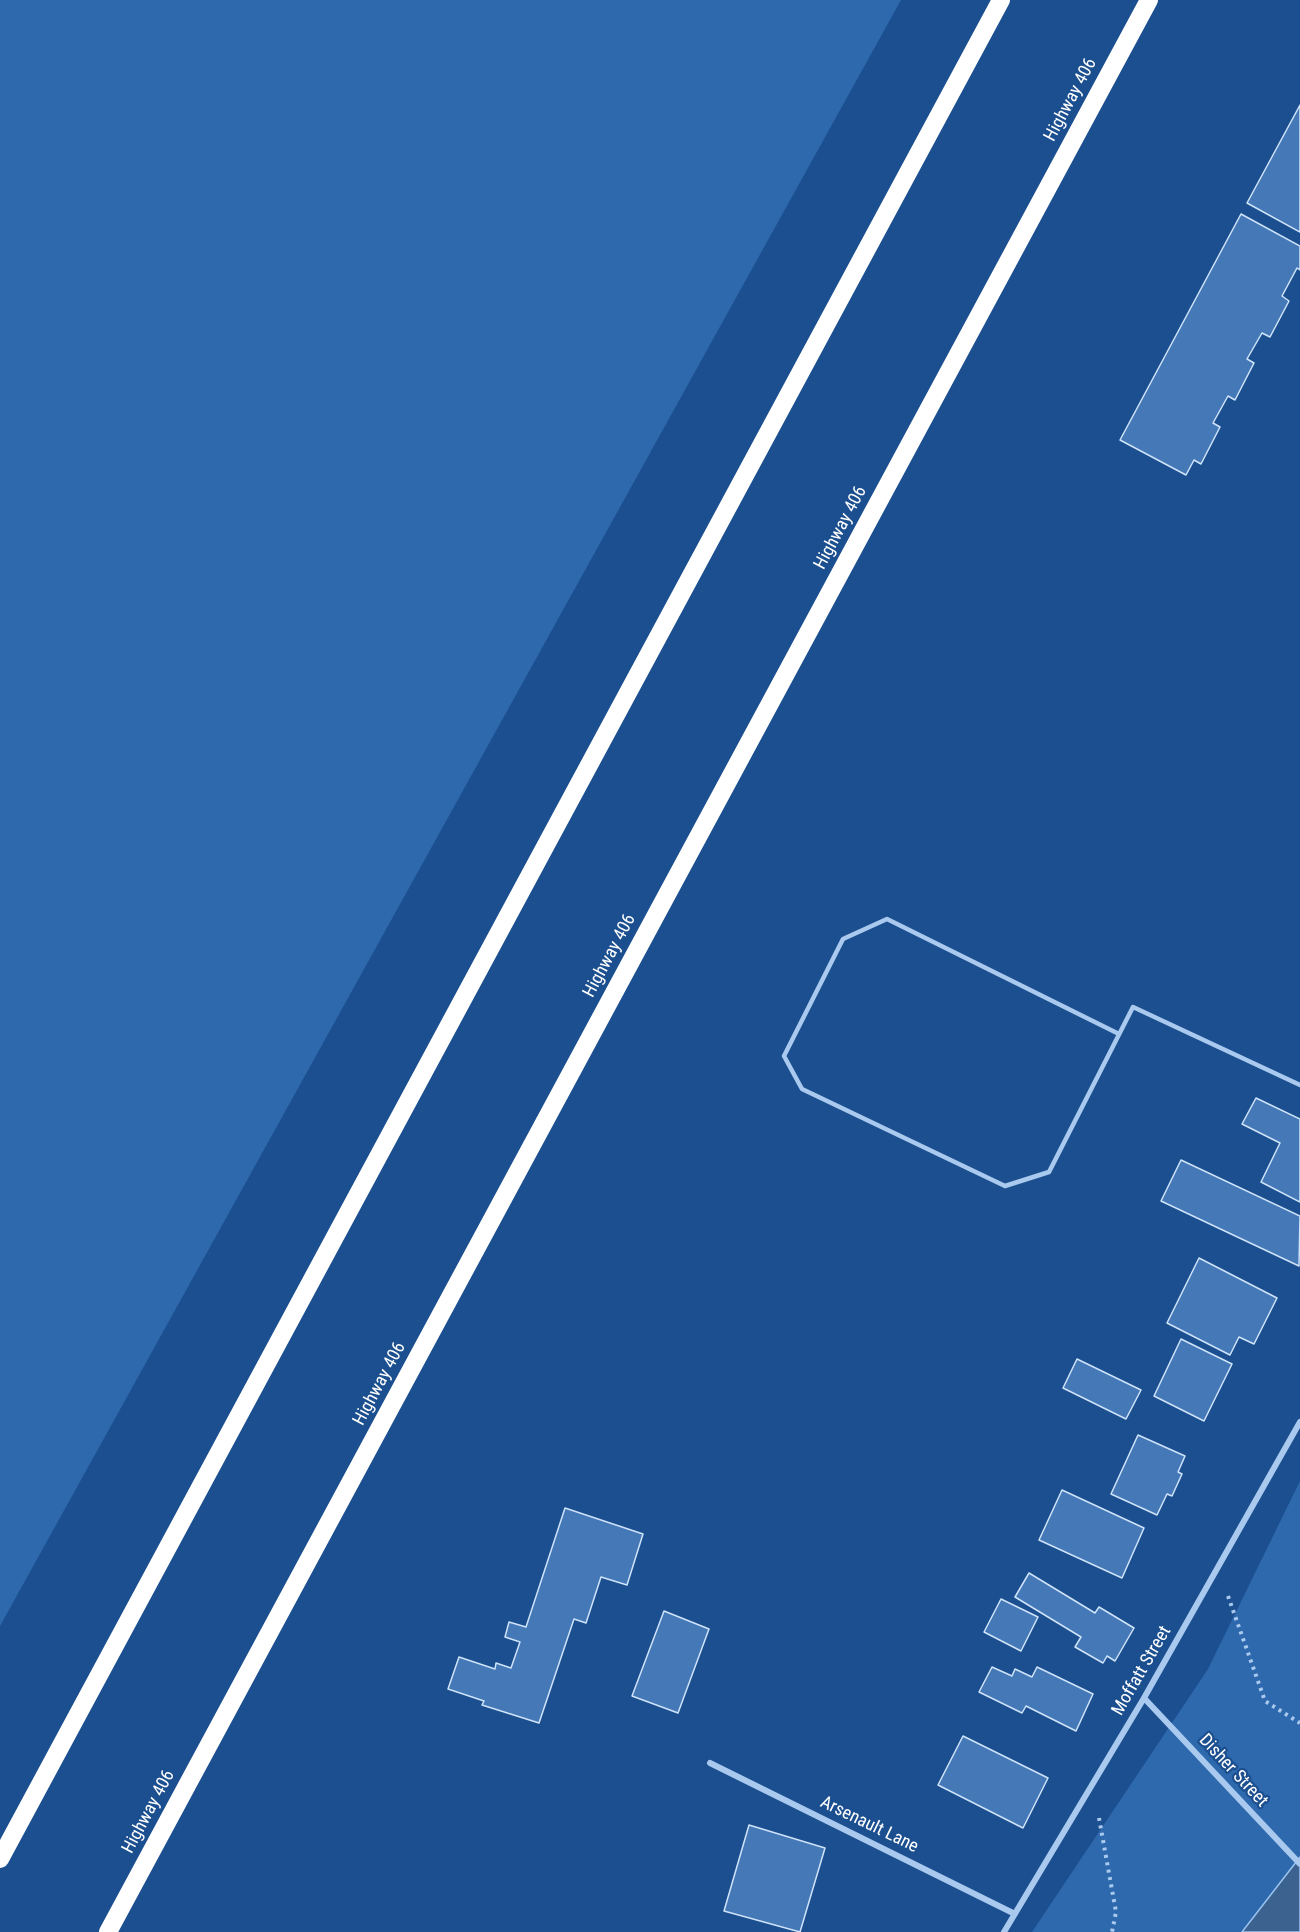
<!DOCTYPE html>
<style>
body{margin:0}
canvas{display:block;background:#1b4f8f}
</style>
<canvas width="1300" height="1932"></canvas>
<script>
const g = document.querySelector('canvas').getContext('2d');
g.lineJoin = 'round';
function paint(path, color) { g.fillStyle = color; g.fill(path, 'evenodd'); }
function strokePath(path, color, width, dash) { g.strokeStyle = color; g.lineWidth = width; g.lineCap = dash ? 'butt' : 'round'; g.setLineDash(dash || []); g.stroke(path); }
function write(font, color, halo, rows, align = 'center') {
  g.font = font + ' "Roboto Condensed",sans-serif'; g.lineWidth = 4.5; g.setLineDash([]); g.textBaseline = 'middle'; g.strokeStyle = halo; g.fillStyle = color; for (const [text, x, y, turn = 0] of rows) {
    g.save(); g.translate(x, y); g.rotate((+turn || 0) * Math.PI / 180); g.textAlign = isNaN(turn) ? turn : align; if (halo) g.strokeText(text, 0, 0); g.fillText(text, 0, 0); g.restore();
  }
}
paint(new Path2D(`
 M0,0h901l-901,1626z
 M1300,1481v451h-268l176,-263z`), '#2e69ad');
const water = new Path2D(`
 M1300,1857v75h-58z`);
paint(water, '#3c6290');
strokePath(water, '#9cc4f0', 1.5);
const building = new Path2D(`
 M1300,105v127l-53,-29z
 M1241,214l59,32v24l-3,-2 -15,28 7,5 -19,36 -8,-4 -15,26 7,4 -19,37 -7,-4 -15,27 7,4 -19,37 -7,-4 -8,15 -66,-35z
 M1256,1098l44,21v83l-39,-20 19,-39 -38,-19z
 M1181,1160l119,56 -1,50 -138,-65z
 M1199,1258l78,40 -23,46 -15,-7 -9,18 -63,-32z
 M1181,1339l51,25 -28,57 -50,-25z
 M1077,1359l64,31 -15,29 -63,-31z
 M1138,1435l47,21 -7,16 4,2 -10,22 -5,-2 -10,21 -46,-21z
 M1062,1490l82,38 -22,50 -83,-38z
 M565,1508l78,26 -16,51 -26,-8 -15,46 -12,-4 -35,104 -57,-18 2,-4 -36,-12 11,-32 36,12 1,-6 15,5 9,-26 -15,-5 4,-15 17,5z
 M1029,1573l66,40 4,-6 35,21 -19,33 -8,-5 -4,7 -28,-16 6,-10 -66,-40z
 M1001,1599l37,18 -17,34 -37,-19z
 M664,1611l45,18 -31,84 -46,-17z
 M992,1667l20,9 3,-7 17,8 5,-10 56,27 -17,37 -50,-25 -4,7 -43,-21z
 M963,1736l85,42 -25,50 -85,-43z
 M749,1825l76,23 -25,84 -76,-21z`);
paint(building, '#4478b7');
strokePath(building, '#cfe3fa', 1.5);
strokePath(new Path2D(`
 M1228,1596l37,105 35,22
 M1099,1818l17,94 -4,20`), '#a9c9ee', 4, [3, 4.5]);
strokePath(new Path2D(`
 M1119,1034l-232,-115 -44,20 -59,117 18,33 203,97 44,-14 84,-165 167,78`), '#a9c9ee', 4.5);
strokePath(new Path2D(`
 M1144,1698l156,166
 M710,1763l305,151
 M1004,1932l140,-234 156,-276`), '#a9c9ee', 6);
strokePath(new Path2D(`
 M0,1859l1001,-1859
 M108,1932l1041,-1932`), '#fff', 18);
write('18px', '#fff', '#1b4f8f', [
 ["Highway 406",1071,100,-62],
 ["Highway 406",841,528,-62],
 ["Highway 406",610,956,-62],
 ["Highway 406",380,1384,-62],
 ["Moffatt Street",1142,1671,-60],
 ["Disher Street",1233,1771,47],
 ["Highway 406",149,1812,-62],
 ["Arsenault Lane",869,1825,26]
]);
</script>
